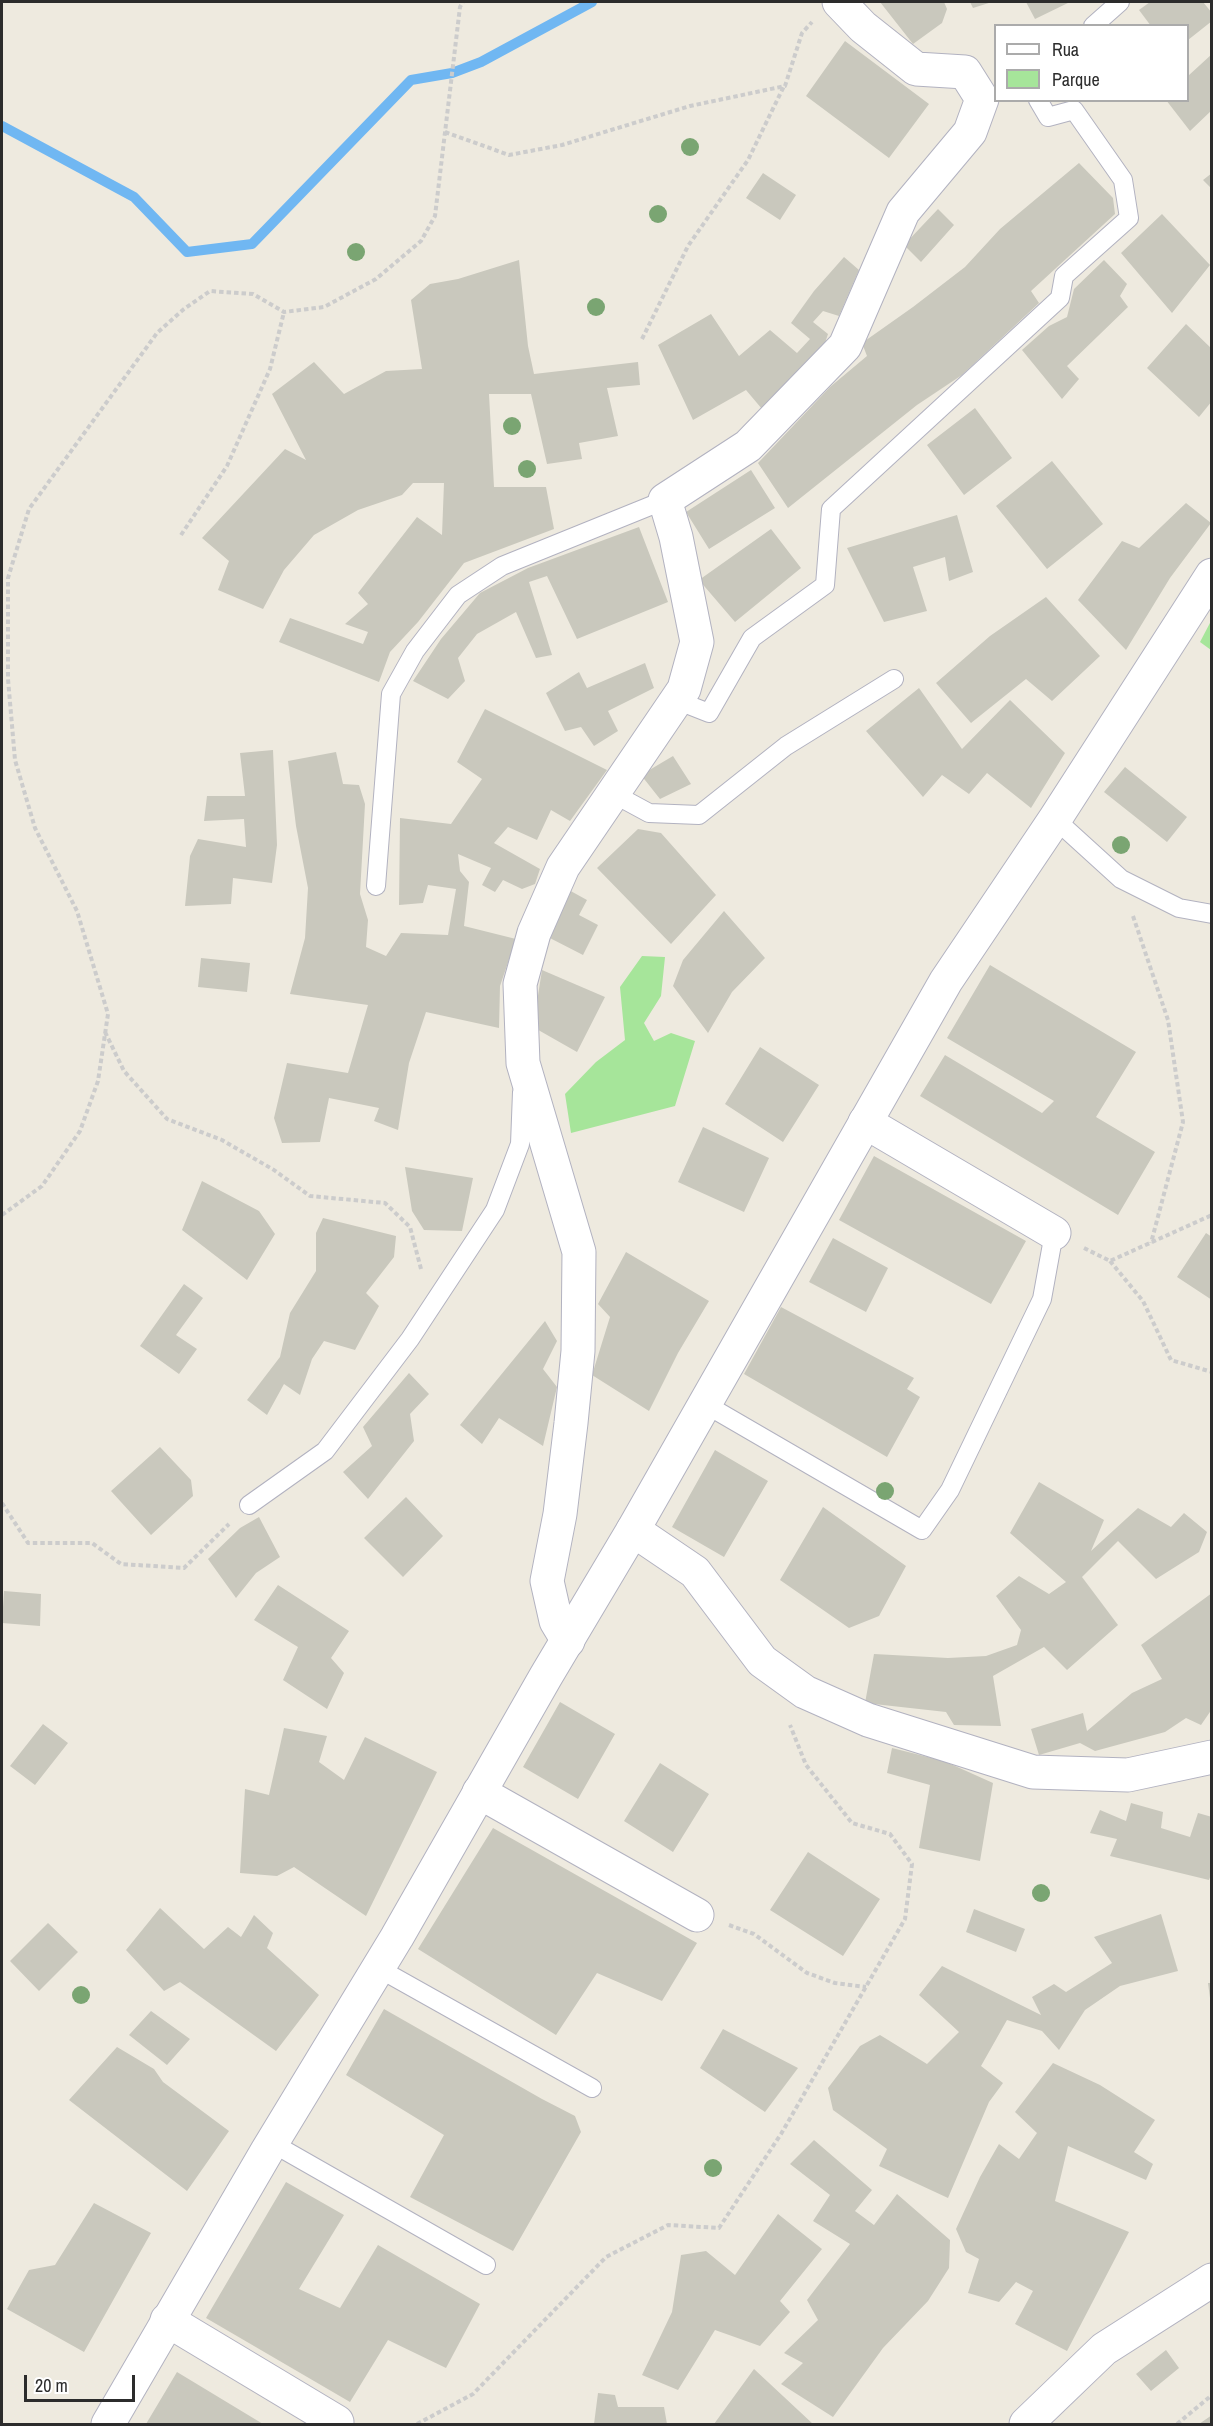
<!DOCTYPE html>
<style>
body{margin:0}
#map{position:relative;width:1213px;height:2426px;overflow:hidden;background:#eeeadf;font-family:"Archivo Narrow",sans-serif}
canvas{display:block}
.frame{position:absolute;inset:0;border:3px solid #2c2c2c;pointer-events:none}
.legend{position:absolute;left:994px;top:24px;width:195px;height:78px;box-sizing:border-box;background:#fff;border:2px solid #ababab;margin:0;padding:8px 10px;list-style:none;font-size:18px;color:#2c2c2c}
.legend li{display:flex;align-items:center;gap:12px;height:30px}
.legend b{width:30px;border:2px solid #ababab}
.scale{position:absolute;left:24px;top:2375px;width:111px;height:27px;box-sizing:border-box;border:3px solid #2c2c2c;border-top:0;padding-left:8px;font-size:18px;line-height:21px;white-space:nowrap;color:#2c2c2c;-webkit-text-stroke:4px #fff;paint-order:stroke}
</style>
<div id="map">
<canvas width="1213" height="2426"></canvas>
<div class="frame"></div>
<ul class="legend">
<li><b style="height:8px;background:#fff"></b>Rua</li>
<li><b style="height:16px;background:#a6e59a"></b>Parque</li>
</ul>
<div class="scale">20 m</div>
</div>
<script>
const g = document.querySelector('canvas').getContext('2d');
g.lineJoin = 'round';
function paint(path, color) { g.fillStyle = color; g.fill(path, 'evenodd'); }
function strokePath(path, color, width, dash) { g.strokeStyle = color; g.lineWidth = width; g.lineCap = dash ? 'butt' : 'round'; g.setLineDash(dash || []); g.stroke(path); }
paint(new Path2D(`
 M1211,621v29l-11,-8z
 M642,956l23,1 -4,39 -17,27 10,18 17,-8 24,8 -20,65 -104,27 -6,-39 31,-32 29,-22 -5,-53z`), '#a6e59a');
strokePath(new Path2D(`
 M2,126l132,71 53,55 65,-8 159,-164 41,-7 29,-11 111,-60`), '#70b7f2', 10);
paint(new Path2D(`
 M880,2h64l3,7 -5,14 -29,21z
 M970,2h22l-19,6z
 M1026,2h44l-35,17z
 M1150,2h53l9,11v8l-24,19v-14h-37l-12,-16z
 M845,41l84,63 -40,54 -83,-62z
 M1212,54v56l-22,21 -24,-31h22v-24z
 M1079,163l34,35 2,16 -84,77 8,12 -77,72 -45,30 -129,103 -30,-45 72,-76 37,-31 -5,-13 51,-36 52,-40 35,-38z
 M763,173l33,22 -16,25 -34,-22z
 M1212,173v16l-9,-9z
 M938,209l16,16 -33,37 -17,-17z
 M1162,214l48,51 -38,48 -51,-60z
 M844,257l15,13 -20,46 -16,-5 -10,11 15,12 -4,12 -62,63 -16,-19 -53,30 -35,-75 53,-31 28,42 31,-26 27,23 13,-14 -19,-16 23,-32z
 M519,260l9,86 6,28 104,-12 2,23 -33,3 11,48 -39,7 3,16 -35,5 -16,-70h-42l5,93h52l8,42 -90,34 -46,59 -28,30 -11,30 -100,-40 11,-24 73,26 5,-12 -23,-8 23,-20 -10,-11 59,-76 25,18 2,-52h-31l-11,12 -44,15 -44,25 -30,35 -21,39 -45,-19 11,-29 -27,-23 83,-89 21,11 -34,-66 42,-32 30,32 42,-23 36,-2 -11,-69 19,-16 28,-5z
 M1104,260l23,24 -7,12 8,11 -61,59 12,13 -17,20 -40,-49 27,-24 18,-9 7,-28z
 M1186,324l26,25v52l-13,16 -52,-49z
 M975,408l37,50 -48,37 -37,-50z
 M1052,461l51,63 -56,45 -51,-63z
 M751,470l24,38 -66,41 -23,-37z
 M1186,503l25,20 -41,55 -44,72 -48,-50 44,-59 17,7z
 M957,515l16,57 -24,9 -4,-24 -32,10 14,44 -43,11 -37,-74z
 M639,527l29,75 -91,37 -30,-63 -18,6 23,73 -16,3 -20,-46 -39,22 -19,24 7,23 -17,18 -35,-18 28,-42 39,-46 48,-25z
 M771,529l30,39 -66,54 -36,-42z
 M1046,597l54,59 -48,45 -26,-22 -55,44 -35,-40 54,-47z
 M645,663l9,25 -46,23 10,20 -24,15 -13,-19 -16,4 -19,-38 33,-21 8,16z
 M919,688l43,61 48,-49 55,53 -34,55 -44,-35 -18,21 -27,-19 -19,22 -57,-66z
 M485,709l122,61 -37,51 -19,-11 -14,30 -29,-13 -14,16 46,26 -5,15 -13,5 -19,-9 -8,12 -13,-7 9,-17 -33,-14 2,17 9,11 -5,44 52,13 -16,47 -1,42 -73,-16 -17,51 -11,67 -24,-9 5,-13 -50,-10 -9,44 -38,1 -8,-25 13,-55 61,10 20,-68 -78,-11 15,-56 3,-50 -12,-62 -8,-65 48,-9 7,32 16,1 6,19 -5,90 8,26 -2,27 20,9 15,-23 47,2 8,-46 -28,-4 -5,18 -24,2 1,-87 51,6 31,-45 -25,-17z
 M273,750l4,95 -5,38 -39,-5 -2,26 -46,2 5,-50 8,-17 48,8 -2,-28 -40,2 3,-25h38l-5,-43z
 M673,756l18,28 -31,15 -19,-24z
 M1125,767l62,50 -20,25 -63,-50z
 M638,829l23,4 55,62 -45,49 -74,-76z
 M567,889l20,11 -8,15 19,10 -15,30 -39,-20z
 M724,911l41,47 -33,34 -24,41 -35,-47 10,-26z
 M201,958l49,5 -3,29 -49,-5z
 M990,965l146,87 -40,65 59,35 -37,63 -198,-119 25,-41 97,58 12,-12 -107,-63z
 M542,970l63,27 -28,55 -44,-25z
 M760,1047l59,38 -36,57 -58,-38z
 M703,1127l66,31 -25,54 -66,-30z
 M874,1156l152,85 -35,63 -152,-84z
 M405,1167l68,11 -11,53 -38,-1 -12,-19z
 M202,1181l57,30 16,23 -28,46 -65,-50z
 M323,1218l73,18 -2,21 -28,36 13,13 -24,44 -31,-9 -12,18 -12,36 -16,-11 -17,31 -20,-15 33,-43 10,-44 26,-42v-38z
 M1206,1233l6,4v63l-35,-23z
 M833,1238l55,30 -22,44 -57,-30z
 M626,1252l83,49 -31,52 -29,58 -57,-36 18,-58 -12,-13z
 M184,1284l19,14 -27,37 21,14 -18,25 -39,-28z
 M781,1307l133,71 -7,11 13,8 -33,60 -143,-83z
 M545,1321l12,20 -14,28 14,18 -14,59 -44,-28 -17,26 -22,-19z
 M409,1373l20,21 -19,20 4,27 -46,58 -25,-27 29,-26 -9,-19z
 M160,1447l31,33 2,16 -42,39 -40,-44z
 M715,1450l53,31 -44,76 -52,-30z
 M1039,1482l65,38 -13,31 47,-43 33,19 13,-14 23,19 -8,20 -43,27 -38,-38 -36,36 36,48 -51,45 -23,-23 -51,29 8,50 -47,-1 -8,-13 -81,-9 9,-49 74,4 38,-2 31,-11 4,-15 -25,-34 23,-20 30,18 17,-12 -56,-49z
 M406,1497l37,39 -40,41 -39,-39z
 M823,1507l83,59 -27,50 -30,12 -69,-48z
 M259,1517l21,40 -24,16 -20,25 -28,-39 32,-31z
 M278,1585l71,46 -18,27 13,15 -17,36 -44,-29 15,-33 -44,-27z
 M4,1591l37,3 -1,32 -38,-3z
 M1212,1593v116l-11,16 -15,-7 -21,14 -70,19 -15,-8 -41,12 -8,-26 52,-16 4,18 45,-38 30,-14 -21,-34z
 M560,1702l55,32 -37,65 -55,-32z
 M43,1724l25,19 -33,42 -25,-19z
 M284,1728l43,8 -8,26 25,18 21,-43 72,35 -71,144 -72,-49 -17,9 -37,-3 5,-84 24,6z
 M892,1748l52,13 49,22 -13,78 -61,-13 11,-63 -43,-12z
 M660,1763l49,31 -36,58 -49,-31z
 M1131,1803l32,9 -2,16 29,9 8,-24 14,4v55l-3,8 -99,-24 7,-17 -27,-6 10,-23 26,11z
 M493,1828l204,115 -35,58 -65,-28 -41,62 -138,-86z
 M808,1852l72,47 -37,57 -73,-46z
 M160,1908l44,41 24,-22 13,10 13,-22 19,18 -6,15 52,47 -43,56 -96,-69 -16,9 -38,-41z
 M974,1909l51,20 -9,23 -50,-20z
 M1161,1914l17,57 -58,15 -35,24 -26,40 -17,-19 -35,-11 -26,46 22,17 -14,19 -41,96 -69,-32 8,-17 -54,-39 -5,-22 32,-42 20,-11 47,29 32,-32 -40,-37 23,-29 99,49 -9,-18 22,-13 12,8 46,-29 -18,-26z
 M48,1923l30,29 -39,39 -29,-30z
 M1208,1983h4v15h-2z
 M384,2009l158,90 33,17 6,16 -68,119 -103,-54 34,-62 -98,-60z
 M151,2011l39,28 -23,26 -38,-30z
 M723,2029l75,39 -33,44 -65,-44z
 M117,2047l37,22 9,13 66,49 -42,60 -118,-91z
 M1053,2063l47,22 55,35 -21,32 19,12 -7,16 -78,-34 -13,55 74,31 -62,119 -52,-27 18,-33 -17,-9 -17,20 -31,-9 11,-34 -13,-7 -10,-23 24,-52 19,-33 20,15 18,-26 -22,-21z
 M814,2140l58,50 -17,21 19,14 23,-31 53,46 -1,28 -21,33 -45,47 -50,69 -52,-33 22,-21 -19,-10 34,-33 -11,-20 43,-56 -37,-23 17,-26 -40,-31z
 M286,2182l58,33 -45,74 41,19 38,-63 102,59 -34,64 -58,-28 -38,62 -144,-84z
 M94,2203l57,30 -67,119 -77,-43 22,-39 26,-5z
 M778,2214l44,35 -42,52 10,11 -30,34 -45,-16 -37,60 -36,-15 30,-63 9,-57 25,-4 29,24z
 M1166,2350l13,18 -28,23 -15,-17z
 M754,2369l59,55h-99z
 M177,2372l86,52h-117z
 M598,2393l17,2 3,12h46l3,17h-73z
 M1212,2415v9h-13z`), '#c9c8bd');
const lane = new Path2D(`
 M1093,26l27,-24
 M676,700l33,13 43,-75 73,-53 6,-76 229,-211 4,-22 65,-58 -6,-38 -49,-70 -26,7 -10,-17
 M612,793l37,20 50,2 87,-69 108,-67
 M1055,819l66,60 58,29 33,6
 M376,886l15,-192 24,-43 43,-56 44,-29 163,-66
 M705,1404l217,126 28,-40 92,-191 12,-66
 M249,1505l76,-54 85,-112 85,-129 25,-66 2,-52
 M378,1968l214,120
 M272,2143l214,122`);
const street = new Path2D(`
 M865,1122l189,111
 M633,1530l62,42 67,89 43,31 63,28 165,52 95,3 84,-18
 M568,1641l-12,-20 -9,-40 13,-67 11,-91 7,-72 1,-99 -56,-189 -3,-79 14,-51 29,-66 121,-178 13,-47 -21,-105 -11,-37 83,-54 97,-100 58,-134 67,-80 12,-33 -17,-27 -49,-3 -53,-42 -24,-25
 M479,1792l218,123
 M167,2320l170,102
 M1026,2424l78,-75 108,-69`);
const secondary = new Path2D(`
 M108,2424l159,-273 130,-214 149,-261 87,-146 313,-549 109,-162 157,-244`);
strokePath(lane, '#b2b2c0', 20);
strokePath(street, '#b2b2c0', 35);
strokePath(secondary, '#b2b2c0', 35);
strokePath(new Path2D(`
 M445,132l64,23 53,-10 128,-39 95,-20 17,-53 10,-11
 M642,339l46,-93 60,-86 36,-74
 M181,535l46,-69 43,-97 14,-57
 M1133,916l35,104 15,102 -32,121
 M105,1032l19,39 43,48 55,21 52,30 36,26 75,7 25,24 11,42
 M2,1215l40,-29 38,-55 18,-50 10,-67 -31,-103 -42,-83 -20,-68 -7,-81v-101l21,-69 128,-176 27,-24 26,-18 43,3 31,18 40,-5 52,-28 45,-38 14,-25 25,-209 3,-5
 M1084,1248l26,13 102,-46
 M1110,1261l33,40 28,59 41,12
 M2,1503l26,40h64l29,21 63,4 45,-44
 M729,1925l25,9 53,39 28,10 31,4
 M417,2424l56,-30 133,-137 62,-32 51,3 62,-94 124,-215 7,-55 -22,-30 -38,-11 -46,-58 -16,-40
 M1177,2424l35,-29`), '#ccc', 4, [4.5, 3]);
strokePath(lane, '#fff', 18);
strokePath(street, '#fff', 33);
strokePath(secondary, '#fff', 33);
g.fillStyle = '#7aa572';
for (const [x, y] of [
 [690,147],
 [658,214],
 [356,252],
 [596,307],
 [512,426],
 [527,469],
 [1121,845],
 [885,1491],
 [1041,1893],
 [81,1995],
 [713,2168]
]) { g.beginPath(); g.arc(x, y, 9, 0, 2 * Math.PI); g.fill(); }
</script>
